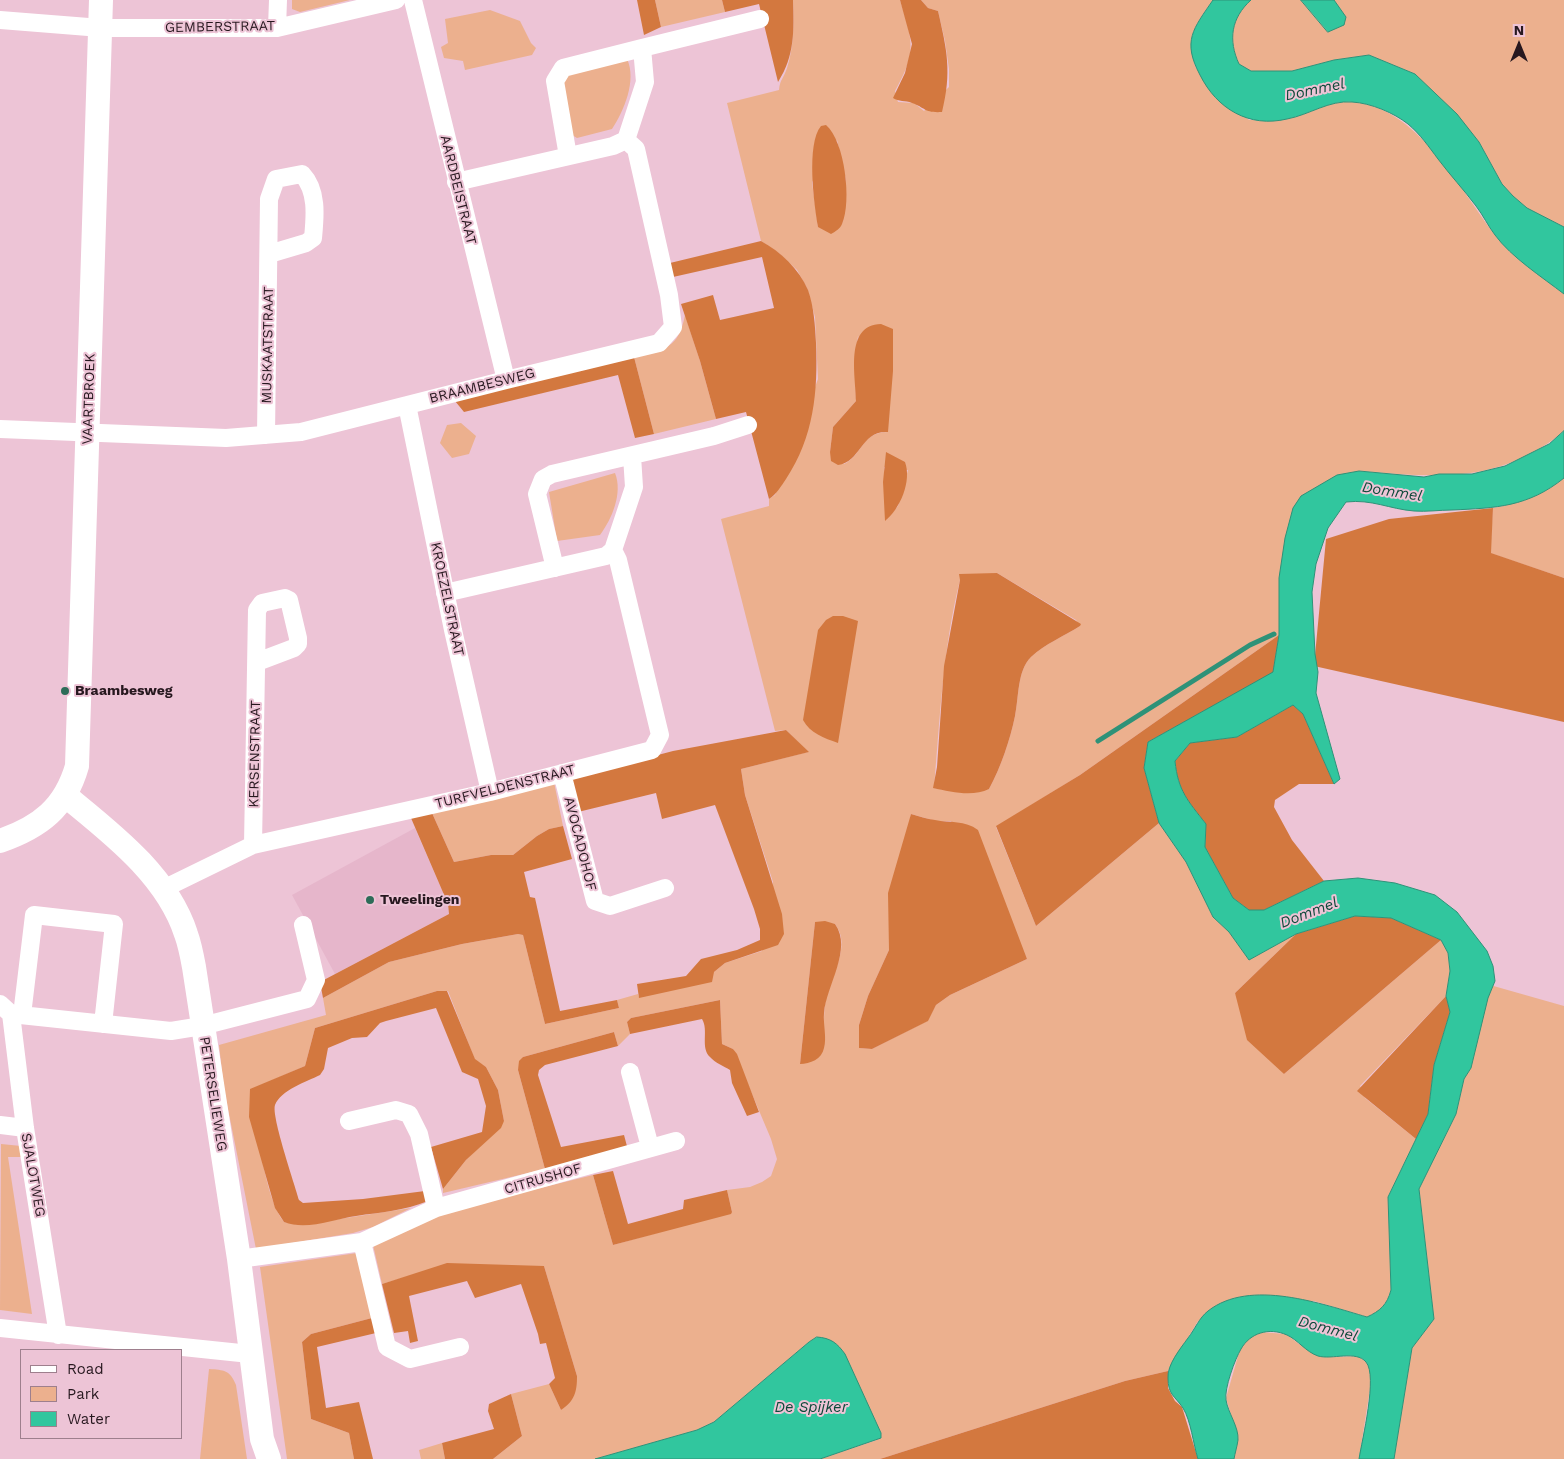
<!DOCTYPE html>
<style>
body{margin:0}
#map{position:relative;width:1564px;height:1459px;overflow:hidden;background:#edc4d6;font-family:"Work Sans",sans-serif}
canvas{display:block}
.legend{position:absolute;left:20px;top:1349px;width:162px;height:90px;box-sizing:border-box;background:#edc4d6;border:1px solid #9e7f8d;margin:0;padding:6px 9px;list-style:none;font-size:15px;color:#27181f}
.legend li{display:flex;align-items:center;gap:10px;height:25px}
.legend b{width:25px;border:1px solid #9e7f8d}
.north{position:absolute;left:1494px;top:20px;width:50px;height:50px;-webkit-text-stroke:4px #edc4d6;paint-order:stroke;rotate:0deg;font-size:14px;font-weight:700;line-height:20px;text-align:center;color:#27181f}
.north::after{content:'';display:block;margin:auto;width:18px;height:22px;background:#27181f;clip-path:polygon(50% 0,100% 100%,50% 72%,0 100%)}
</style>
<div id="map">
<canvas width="1564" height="1459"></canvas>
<ul class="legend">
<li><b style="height:6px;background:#fff"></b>Road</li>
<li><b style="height:14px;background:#ecb08e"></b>Park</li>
<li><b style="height:14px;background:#31c69e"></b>Water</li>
</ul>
<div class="north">N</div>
</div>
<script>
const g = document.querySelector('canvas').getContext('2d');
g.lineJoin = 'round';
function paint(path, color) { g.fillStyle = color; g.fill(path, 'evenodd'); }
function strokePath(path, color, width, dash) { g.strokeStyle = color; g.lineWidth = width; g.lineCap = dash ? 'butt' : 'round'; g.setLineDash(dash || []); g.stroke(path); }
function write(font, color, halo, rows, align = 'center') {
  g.font = font + ' "Work Sans",sans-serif'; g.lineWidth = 4; g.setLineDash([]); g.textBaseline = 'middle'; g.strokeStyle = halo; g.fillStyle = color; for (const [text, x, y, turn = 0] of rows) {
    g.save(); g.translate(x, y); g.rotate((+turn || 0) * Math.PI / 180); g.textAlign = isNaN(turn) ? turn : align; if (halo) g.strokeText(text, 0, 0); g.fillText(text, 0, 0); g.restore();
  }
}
paint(new Path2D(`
 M415,828l33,76 1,10 -114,60 -43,-79z`), '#e6b6cb');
paint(new Path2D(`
 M292,0h58l-50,12 -8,-3z
 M655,0h67l3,12 -64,15z
 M793,0h107c13,42 17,52 -5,91l3,11 16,1 10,8 25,-24v-18l-4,-28 -7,-30 -10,-3 -7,-8h292c-17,24 -29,38 -17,68l53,52c12,0 26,2 38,-1 22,-4 42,-19 65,-17 65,4 108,87 143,133 16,22 47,42 69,59v137c-65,54 -128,46 -205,40l-80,144v20l-199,140 -84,52 40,99 123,-103 27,39 27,55 16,15 20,28 47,-26 -61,59 49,81 157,-134 7,13 2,18 -4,25 -86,90 5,12 51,41 -28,58 3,93 -2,7 -8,13 -14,7 -53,-16 -116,20 -30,50 -43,10 -245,78h-60l54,-18 7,-3v-5l-17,-36 -47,-60 -8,5 -95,80 -17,8 -102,29h-102l29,-23 -11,-42 38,-10 12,26 16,-34 -33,-110 -125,7 -37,11 -9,-39 82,-36 138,-34 20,70 119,-33 -5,-22 23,-3 12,-5 9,-6 6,-17 -6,-20 -38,-90 -11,-5 -2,-44 -89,18 -4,4 3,12 -12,12 -4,-14 -91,25 -5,13 27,99 -102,24v-4l23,-29 38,-39 -6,-31 -12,-23 -11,-7 -27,-69h-11l-122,37 -10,38 -55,24c7,33 14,108 34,132l16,3 111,-17 -38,19 -20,6 -97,16 -32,-160 -5,-44 107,-30 -3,-17 66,-36 73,-18 56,-10 5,1 22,89 74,-16 -2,-8 21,-6 1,3 75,-25 11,-9 37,-12 11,-69 -28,-87 -4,-26 67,-17 -22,-22 -11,1 -54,-212 48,-13v-7l6,-4 43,-116 -3,-62 -8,-29 -10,-18 -17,-16 -19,-13 -34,-138 52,-13c1,-11 5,-12 8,-22 7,-21 7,-46 6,-68zM837,140l9,40 -3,42 -25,5 -6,-45zM858,336l30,96c-27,0 -25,23 -44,32l-14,-12 3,-25 23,-26 -1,-44zM884,467l24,3 -10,36 -12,14zM997,573l79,47 4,6c-16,10 -35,18 -49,31 -14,14 -12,40 -16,59 -5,24 -14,51 -26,73l-23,4 -32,-5c6,-70 9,-140 26,-208zM911,814l25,7h15l76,138 -77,36 -14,10 -9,16 -55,28 -13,-1v-23l9,-29 21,-46zM815,922l20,2c17,22 -4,51 -9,74 -3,17 -2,33 -2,50l-24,16z
 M1251,0h50l27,32 18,-15 -12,-17h230v227l-37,-19 -14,-12 -11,-12 -23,-42 -64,-68 -46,-19 -35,5 -42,11h-41l-12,-7c-11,-24 -8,-46 12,-64z
 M490,10l30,11 11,22 5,5 -4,7 -67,15 -2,-9 -19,-3 -3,-11 7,-4 -3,-24z
 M627,59c10,21 -3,52 -15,70l-35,9 -5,-3 -9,-57 5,-4z
 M685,315l15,46 16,58 -62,15 -20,-77c31,-9 44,-7 51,-42z
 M461,423l15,13 -7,18 -17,4 -12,-15 7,-18z
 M615,473c8,20 -3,46 -15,62l-43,6 -8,-49z
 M1564,478v100l-74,-25 3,-45c28,-5 49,-13 71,-30z
 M554,782l9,44 -14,3 -12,7 -24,19h-22l-37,7 -22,-49z
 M1490,985l74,21v453h-170l18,-111 22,-29 -15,-130 37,-75 8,-35 7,-11z
 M1,1144l20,2 1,11h-14l24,157 -32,-4z
 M357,1253l15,65 -61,16 -9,8 9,77 38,14 5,26h-67l-27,-192z
 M1259,1332l27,2 13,10 35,13 24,-1 8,6 5,9 -1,18 -11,70h-125l4,-20 -12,-41 14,-49 9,-11z
 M209,1369c15,1 21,1 27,16l11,74h-47z
 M442,1443l3,16h-24l-2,-9z`), '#ecb08e');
paint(new Path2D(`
 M637,0h18l6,27 -17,8z
 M722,0h71c1,30 2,56 -15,82l-19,-78 -34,8z
 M900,0h21l7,8 10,3c9,39 14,61 4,101 -18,1 -16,-4 -30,-9 -7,-3 -13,-1 -19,-5l12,-25 7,-29z
 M826,125c19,16 26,77 16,99 -2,5 -6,7 -11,10l-13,-7c-4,-23 -12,-83 3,-101z
 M761,241c20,11 38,28 47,49 6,17 7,35 8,53 2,48 -2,94 -30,136 -5,7 -9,15 -17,20l-23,-87 -30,7 -16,-58 -19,-57 32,-9 7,25 54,-12 -12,-51 -89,20 -3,-14z
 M881,324l12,5v42l-5,61c-27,-2 -27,30 -50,33l-7,-4 -1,-9 3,-25 23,-26c0,-25 -12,-76 25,-77z
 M634,357l20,77 -19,4 -17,-63 -154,37 -9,-11z
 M886,452l19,10c7,19 -5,47 -20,59l-2,-39z
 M1493,508l-2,45 73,25v144l-250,-56 12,-127 63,-20z
 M997,573l84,51 -1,2c-16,10 -35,18 -49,31 -14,14 -12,40 -16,59 -5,24 -14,51 -26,73 -16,8 -38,3 -56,-1l4,-21 7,-101 16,-86 -1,-6z
 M833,616h10l15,5 -20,122c-14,-5 -28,-10 -35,-23l15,-90 8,-10z
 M1279,635l-6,38 -125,69 -4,26 15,55 -123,103 -40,-100 84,-51z
 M1293,705l10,9 31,70h-35l-24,16 -1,7 18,33 32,41 -60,29h-15l-16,-12 -28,-51 1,-23c-18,-23 -28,-33 -31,-63l15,-18 47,-6z
 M786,730l23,22 -68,17 4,26 37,119 2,20 -6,11 -53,18 -11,9 -2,10 -73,16 -2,-14 49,-8 15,-17 36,-9 23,-10v-11l-6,-20 -39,-104 -53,14 -6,-26 -78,19 -7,-34 102,-27z
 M432,813l22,49 37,-7h22l24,-19 12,-7 14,-3 9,33 -48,13 6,25 5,1 25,113 57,-11 2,8 -74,16 -22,-89 -5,-1 -56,10 -73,18 -66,36 -3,-16 129,-68 -1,-10 -37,-86z
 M911,814c8,2 16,5 24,6 15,3 30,0 43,10l49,129 -77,36 -14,10 -8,16 -56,28 -13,-1v-23l9,-29 21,-46 -1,-57z
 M1355,916l36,2 50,22 -157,134 -37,-34 -12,-47 61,-59z
 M825,921l10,3c18,25 -9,62 -11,89 -1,11 3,25 0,35 -2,11 -14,16 -24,16l15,-142z
 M437,991h10l28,68 11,8 12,23 6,31 -3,7 -35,32 -23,29 -12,-42 51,-15 4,-26 -8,-27 -16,-7 -26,-64 -50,13 -6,2 -13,14 -15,1 -24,10 -4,21 -4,6c-14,7 -39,15 -45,30 -4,11 20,80 24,95l4,3 60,-4 62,-8 3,10c-24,10 -47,11 -72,15 -23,3 -49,15 -72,6l-9,-14 -26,-91 1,-28 55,-23 10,-38z
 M1446,996l4,16 -16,53 -6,49 -12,25 -59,-48z
 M720,1000l2,44 11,5 4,5 22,58 -12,4 -15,-33 -2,-13c-6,-4 -15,-7 -20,-13 -10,-9 -1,-27 -8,-38l-72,15 -3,-12 4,-4z
 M614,1032l4,14 -73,19 -6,5 -1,5 23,72 63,-12 4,15 -83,19 -27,-99 1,-9 4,-4z
 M613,1171l15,53 55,-15 1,-9 43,-10 5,22 -1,2 -118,31 -20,-70z
 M447,1263l97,3 33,110c0,15 -2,25 -16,34l-12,-26 6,-6 -9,-35 -6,1 -2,-10 -17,-50 -46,14 -8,-17 -58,15 9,45 -8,2 -2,-12 -14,2 -12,-49z
 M372,1318l4,15 -59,14 9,61 33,-6 14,57h-19l-5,-26 -38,-14 -9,-77 9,-8z
 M1168,1371v17l7,13 7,6 16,52h-318l245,-78z
 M511,1394l11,42 -29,23h-48l-3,-16 52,-14 -6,-18 1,-7z`), '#d3783f');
const water = new Path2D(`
 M1213,0h38c-20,18 -23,40 -12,64l12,7h41l42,-11 35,-5 46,19 42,40 22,28 23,42 11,12 14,12 37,19v67c-22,-17 -53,-37 -69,-59 -7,-9 -12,-20 -19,-29 -12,-16 -26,-31 -38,-47 -9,-12 -18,-25 -30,-35 -14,-11 -37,-21 -56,-22 -23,-2 -43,13 -65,17 -38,9 -70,-10 -87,-44 -18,-34 -7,-46 13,-75z
 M1301,0h33l12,17 -2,8 -16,7z
 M1564,431v47c-36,29 -68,30 -112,32 -12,0 -26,2 -38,1 -25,-2 -42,-12 -68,-9l-18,26 -12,36 -4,28 3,62 3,18 -2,21 24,86 -6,5 -31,-70 -10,-9 -56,32 -47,6 -15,18c3,30 13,40 31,63l-1,23 28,51 16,12h15l60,-29 34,-3 37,5 40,12 22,17 30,39 6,15 2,15 -7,17 -17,70 -7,11 -8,35 -37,75 15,130 -22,29 -18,111h-35c3,-19 19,-83 7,-97 -10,-12 -34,-2 -48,-6 -12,-4 -20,-16 -31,-21 -18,-8 -37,-2 -46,14 -6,10 -17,40 -15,51 2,13 13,27 12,40 -1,7 -3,13 -4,19h-36c-5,-16 -7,-38 -15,-51 -8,-12 -15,-13 -15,-30 -1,-13 12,-29 20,-40 7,-9 11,-20 20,-27 42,-33 114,-7 159,6 13,-6 20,-12 24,-27l-3,-93 40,-83 6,-49 16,-53 -4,-16 4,-25 -2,-18 -7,-13 -50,-22 -36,-2 -59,18 -47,26 -20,-28 -16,-15 -27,-55 -27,-39 -15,-55 4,-26 125,-70 6,-37v-57l6,-40 8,-30 8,-12 36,-21 22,-4 65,6 15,-3h33l33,-8 44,-22z
 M817,1337c14,1 20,6 28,17l36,79v5l-61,21h-225l102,-29 17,-8 95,-80z`);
paint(water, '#31c69e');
strokePath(water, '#2e9278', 1);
strokePath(new Path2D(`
 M1098,741l152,-96 24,-11`), '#2e9278', 5);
strokePath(new Path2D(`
 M413,0l93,380
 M0,20l101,8h176l119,-28
 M277,28l1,-28
 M642,48l118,-29
 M456,182l157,-36 13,-6 19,-58 -3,-34 -79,20 -8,13 13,75
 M407,405l46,225 37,162
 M0,429l226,9 75,-6 205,-52 153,-37 14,-16 -4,-32 -33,-146 -10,-9
 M266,435l3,-236 7,-20 26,-5c16,17 13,43 11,64l-7,5 -37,11
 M555,568l-18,-74 6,-15 9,-5 162,-38 34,-11
 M445,593l161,-37 7,-6 21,-63 -2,-31
 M562,773l33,128 15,5 55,-18
 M253,845l4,-235 5,-7 23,-5 4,2 9,38v6l-4,4 -37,14
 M163,889l90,-44 237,-53 162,-42 8,-15 -42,-175 -5,-10
 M0,1004l11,10 14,114 33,207
 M11,1014l160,17 31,-5 105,-27 9,-19 -13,-55
 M22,1015l12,-100 80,9 -11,100
 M630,1072l20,75
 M349,1121l47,-11 13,4 10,20 17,74
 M0,1125l25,3
 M362,1242l25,105 23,12 50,-12
 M239,1259l123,-17 74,-34 240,-67
 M0,1328l250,26`), '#fff', 18);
strokePath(new Path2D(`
 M66,796c45,37 101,79 120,138 4,11 6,22 8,33l45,292 23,180 7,20
 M0,841c40,-14 65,-33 77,-75l24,-766`), '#fff', 24);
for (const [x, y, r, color] of [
 [65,691,5,"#2d6c58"],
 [370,900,5,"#2d6c58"]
]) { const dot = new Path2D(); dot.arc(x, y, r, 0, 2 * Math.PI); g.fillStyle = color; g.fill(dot); strokePath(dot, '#edc4d6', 2); }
write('14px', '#27181f', '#edc4d6', [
 ["GEMBERSTRAAT",220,27,-1],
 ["AARDBEISTRAAT",458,190,76],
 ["MUSKAATSTRAAT",268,345,-89],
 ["BRAAMBESWEG",482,386,-14],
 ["VAARTBROEK",89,399,-88],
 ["KROEZELSTRAAT",447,599,78],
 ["KERSENSTRAAT",255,754,-89],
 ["TURFVELDENSTRAAT",505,787,-14],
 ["AVOCADOHOF",580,844,76],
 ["PETERSELIEWEG",213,1094,81],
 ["SJALOTWEG",33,1175,80],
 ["CITRUSHOF",543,1179,-16]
]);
write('bold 14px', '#27181f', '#edc4d6', [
 ["Braambesweg",75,691],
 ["Tweelingen",380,900]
], 'left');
write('italic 15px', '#0d4939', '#edc4d6', [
 ["Dommel",1315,90,-12],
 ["Dommel",1392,492,9],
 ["Dommel",1309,913,-21],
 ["Dommel",1328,1329,15],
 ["De Spijker",811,1408]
]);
</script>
